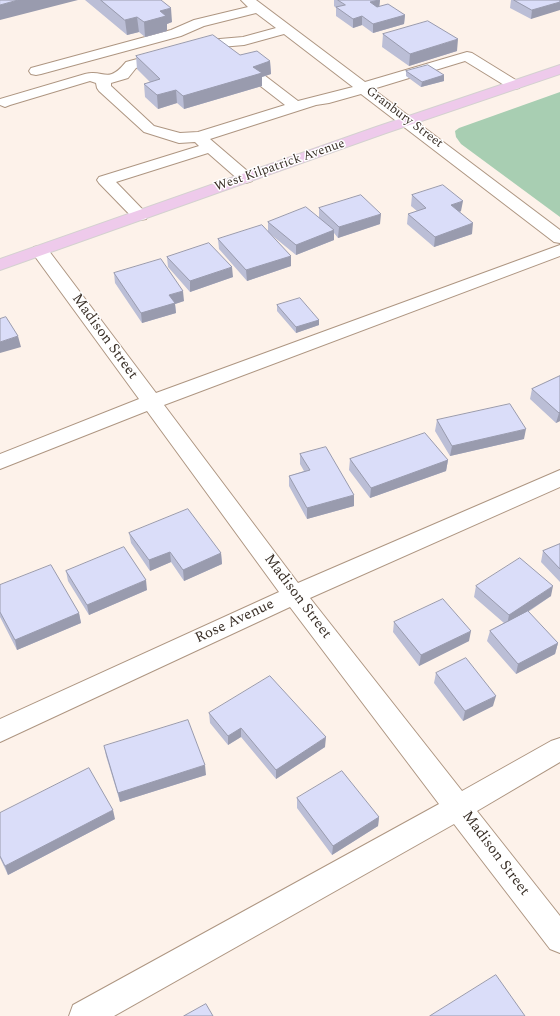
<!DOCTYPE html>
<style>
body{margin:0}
canvas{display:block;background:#fdf2ea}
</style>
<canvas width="560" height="1016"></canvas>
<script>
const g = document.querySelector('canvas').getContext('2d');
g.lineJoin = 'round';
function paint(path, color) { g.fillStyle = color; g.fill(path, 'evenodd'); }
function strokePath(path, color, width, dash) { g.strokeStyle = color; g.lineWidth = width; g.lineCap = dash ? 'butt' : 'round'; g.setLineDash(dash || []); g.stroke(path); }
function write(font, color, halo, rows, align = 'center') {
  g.font = font + ' Spectral,serif'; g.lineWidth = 3; g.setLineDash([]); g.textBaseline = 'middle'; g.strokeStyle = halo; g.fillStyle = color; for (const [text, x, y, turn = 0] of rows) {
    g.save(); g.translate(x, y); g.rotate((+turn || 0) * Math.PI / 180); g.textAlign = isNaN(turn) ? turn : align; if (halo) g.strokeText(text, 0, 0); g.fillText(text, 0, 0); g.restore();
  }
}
paint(new Path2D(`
 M560,92v125l-99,-73 -5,-7 -1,-6 4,-3z`), '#a8ceb2');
const minor = new Path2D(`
 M241,0h15l109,82 102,-30 5,1 47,29 2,3 -2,3 -5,1 -5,-1 -44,-27 -92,28 187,141v13l-6,-1 -193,-148 -32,9 -13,2 -106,34 42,36 2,3 -2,3 -6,2 -6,-2 -32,-28 -92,29 32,33 -2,4 -6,1 -6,-1 -35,-36 -2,-3 2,-3 100,-31 -4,-4 -16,1 -35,-11 -45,-41 -2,-3 -1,-5 -6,-2 -80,24 -5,2 -5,-2v-6l85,-25c20,-5 22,11 41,-12l82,-22 35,-3 33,-9 -20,-15 -52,13 -23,10 -140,38 -5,1 -5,-1 -2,-3 2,-3 140,-38 23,-10 54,-13zM284,34l69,53 -55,14 -34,-26 -5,-1 -5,1 -2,3 2,3 31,24 -87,27 -18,1 -26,-7 -43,-40v-3l17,-5 8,-10 73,-20 35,-3z
 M560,245v11l-396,149 134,178 262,-113v17l-250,111 152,193 89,-50 9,-3v24l-83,49 83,105v37l-10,-4 -96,-125 -340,192h-45l4,-11 366,-201 -149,-197 -290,135v-23l279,-127 -132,-181 -147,58v-15l139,-55 -108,-148 3,-4 6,-1 6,1 110,146z`);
const major = new Path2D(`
 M560,65v9l-174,59 -386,137v-11l376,-132z`);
strokePath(minor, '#ae9682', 2);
strokePath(major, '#d4d1d0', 2);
paint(minor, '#fff');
paint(major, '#eecaeb');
paint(new Path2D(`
 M85,0h76l11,22 -5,2v7l-22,6 -6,-5 -12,3z
 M334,0h46l-1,7 26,8 -1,9 -31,9 -11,-8 -9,3 -17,-12v-8l-2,-2z
 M511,0h49l-29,19 -21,-11z
 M383,34l74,17 -48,15 -27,-19z
 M240,55l30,6 1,13 -9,3v9l-78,23 -7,-6 -19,6 -13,-12 -1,-13 6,-2 -13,-13 -1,-13z
 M406,71l38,4v6l-23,6 -15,-11z
 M412,195l49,16 -1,1 12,22 -38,13 -27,-23 1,-10 9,-3 -6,-5z
 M319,208l61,16 -42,14 -4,-5v7l-38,15 -27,-22 22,33 -44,15 -28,-32 -1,-10 50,-7v-10l51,-4z
 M167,257l66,20 -43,15 -22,-25z
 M114,273l70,28 -9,3 1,9 -34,10 -27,-40z
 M277,305l42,15v5l-23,8 -19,-22z
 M560,376v45l-4,2 -26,-24 2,-10z
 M437,420l87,19 -74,17 -15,-25z
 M300,454l54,52 -47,13 -18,-33v-10l15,-5 -4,-7z
 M350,459l98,1 -2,11 -76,27 -21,-28z
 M129,533l92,20 1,11 -38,17 -13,-19 -21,9 -19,-28z
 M560,544v38l-19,-20 2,-11z
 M66,571l81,19 -58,25 -21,-34z
 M0,585l79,28 2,10 -64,27 -17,-33z
 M476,586l75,10 -23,16 30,31 -3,11 -39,20 -29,-33 3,-10 14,-8 -30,-26z
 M394,622l75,19 -50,25 -26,-34z
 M436,673l57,33 -30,15 -29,-38z
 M209,713l116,34 -49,32 -35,-42 -13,8 -18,-22z
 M104,746l102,29 -86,27 -14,-46z
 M297,798l82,19 -1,9 -46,29 -35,-47z
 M0,813l115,6 -107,56 -8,-17z`), '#bbbed6');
paint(new Path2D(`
 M18,0h60l-78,20v-15z
 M380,0l-1,9 -9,-7z
 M560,2v8l-29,9 1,-9z
 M171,8l1,14 -5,2v7l-22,6 -1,-15 16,-11z
 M405,15l-1,9 -31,9v-9z
 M362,16v9l-9,3v-9z
 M137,17l2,15 -12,3 -2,-15z
 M458,39l-1,12 -48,15 1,-12z
 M270,61l1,13 -9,3v9l-78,23 -1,-13 70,-29z
 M444,75v6l-23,6 1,-5z
 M176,90l1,13 -19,6 -1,-14z
 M463,201l-2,10 -11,4 1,-10z
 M381,214l-1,10 -42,14 1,-11z
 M473,223l-1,11 -38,13 1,-10z
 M334,230v10l-38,15v-10z
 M291,256v10l-44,15 -1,-11z
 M232,267l1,10 -43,15v-11z
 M183,291l1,10 -9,3 1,9 -34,10 -1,-10 28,-18z
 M319,320v5l-23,8v-6z
 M18,336l3,11 -21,6v-11z
 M560,412v9l-4,2 3,-10z
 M526,429l-2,10 -74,17 2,-10z
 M448,460l-2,11 -76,27 1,-10z
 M354,495v11l-47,13v-11z
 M170,552l1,10 -21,9 -1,-11z
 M221,553l1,11 -38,17 -1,-11z
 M146,580l1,10 -58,25 -2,-10z
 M553,586l-2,10 -44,29 2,-10z
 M79,613l2,10 -64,27 -2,-10z
 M471,631l-2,10 -50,25 2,-11z
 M558,643l-3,11 -39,20 2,-10z
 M496,696l-3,10 -30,15 2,-10z
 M241,728v9l-13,8v-9z
 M326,737l-1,10 -49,32v-9z
 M205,765l1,10 -86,27 -2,-9z
 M113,810l2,9 -107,56 -3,-9z
 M379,817l-1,9 -46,29 1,-9z`), '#999bae');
const building = new Path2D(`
 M0,0h18l-18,5z
 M101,0h60l10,8 -11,3 6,5 -22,6 -7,-5 -12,3z
 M338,0h41l-9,2 7,5 11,-3 17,11 -32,9 -11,-8 -9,3 -17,-12 9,-2z
 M514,0h46v2l-28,8z
 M428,21l30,18 -48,15 -27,-20z
 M213,35l27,20 17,-4 13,10 -17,6 9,6 -79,23 -7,-6 -19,5 -13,-11 16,-5 -24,-23z
 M428,65l16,10 -22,7 -16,-11z
 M443,185l20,16 -12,4 22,18 -38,14 -27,-23 18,-6 -14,-13z
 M361,195l20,19 -42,13 -20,-19z
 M306,207l28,23 -38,15 -28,-23z
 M262,225l29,31 -45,14 -28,-31z
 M209,243l23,24 -42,14 -23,-24z
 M161,259l22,32 -14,4 6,8 -34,10 -27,-40z
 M300,298l19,22 -23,7 -19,-22z
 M6,317l12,19 -18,6v-23z
 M560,376v36l-1,1 -27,-24z
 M510,404l16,25 -74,17 -15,-26z
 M425,433l23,27 -77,28 -21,-29z
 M326,447l28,48 -47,13 -18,-32 21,-6 -10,-16z
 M188,509l33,44 -38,17 -13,-18 -21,8 -20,-27z
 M560,544v25l-17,-18z
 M124,547l22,33 -59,25 -21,-34z
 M520,558l33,28 -44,29 -33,-29z
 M51,565l28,48 -64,27 -15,-28v-27z
 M443,599l28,32 -50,24 -27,-33z
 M528,611l30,32 -40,21 -28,-33z
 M466,658l30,38 -31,15 -29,-38z
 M270,676l56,61 -50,33 -35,-42 -13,8 -19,-23z
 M188,720l17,45 -87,28 -14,-47z
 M89,768l24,42 -108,56 -5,-10v-43z
 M342,771l37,46 -46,29 -36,-48z
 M496,975l29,41h-95z
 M206,1004l7,12h-29z`);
paint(building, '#daddf9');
strokePath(building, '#999bae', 1);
write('13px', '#3a3028', '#fff', [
 ["Granbury Street",404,118,37],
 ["West Kilpatrick Avenue",280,166,-19]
]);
write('15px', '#3a3028', '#fff', [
 ["Madison Street",104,337,54],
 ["Madison Street",297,597,53],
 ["Rose Avenue",235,622,-25],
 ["Madison Street",495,854,53]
]);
</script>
